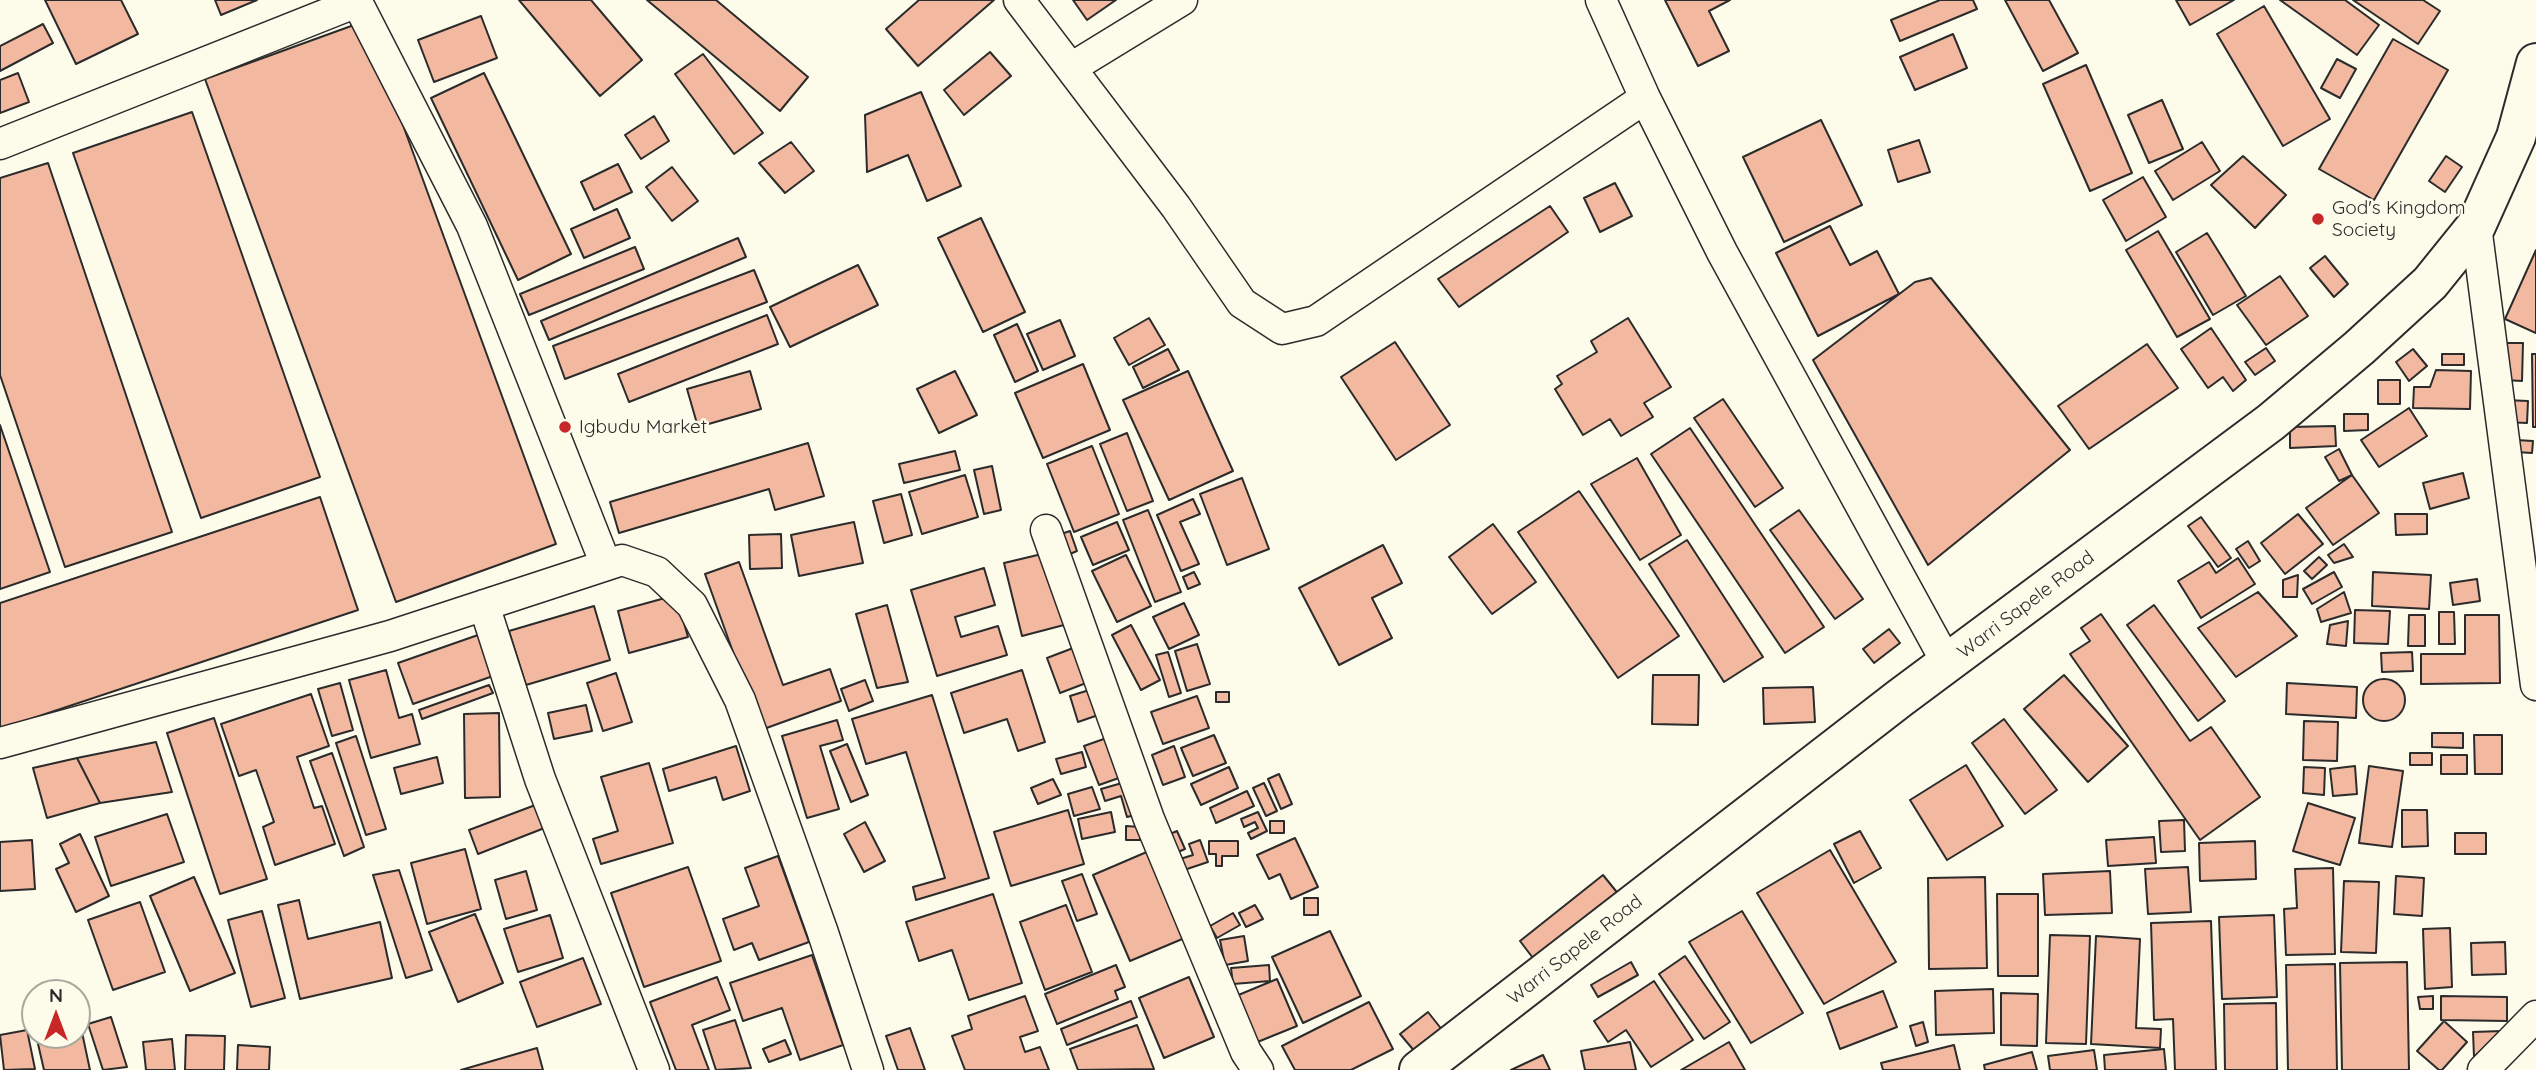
<!DOCTYPE html>
<style>
body{margin:0}
#map{position:relative;width:2536px;height:1070px;overflow:hidden;background:#fdfbea;font-family:Quicksand,sans-serif}
canvas{display:block}
.north{position:absolute;left:21px;top:979px;width:70px;height:70px;box-sizing:border-box;background:#fdfbea;border:2px solid #a9a89e;border-radius:50%;rotate:0deg;font-size:19px;font-weight:700;line-height:28px;text-align:center;color:#2b2b2b}
.north::after{content:'';display:block;margin:auto;width:24px;height:32px;background:#c62828;clip-path:polygon(50% 0,100% 100%,50% 72%,0 100%)}
</style>
<div id="map">
<canvas width="2536" height="1070"></canvas>
<div class="north">N</div>
</div>
<script>
const g = document.querySelector('canvas').getContext('2d');
g.lineJoin = 'round';
function paint(path, color) { g.fillStyle = color; g.fill(path, 'evenodd'); }
function strokePath(path, color, width, dash) { g.strokeStyle = color; g.lineWidth = width; g.lineCap = dash ? 'butt' : 'round'; g.setLineDash(dash || []); g.stroke(path); }
function write(font, color, halo, rows, align = 'center') {
  g.font = font + ' Quicksand,sans-serif'; g.lineWidth = 5; g.setLineDash([]); g.textBaseline = 'middle'; g.strokeStyle = halo; g.fillStyle = color; for (const [text, x, y, turn = 0] of rows) {
    g.save(); g.translate(x, y); g.rotate((+turn || 0) * Math.PI / 180); g.textAlign = isNaN(turn) ? turn : align; if (halo) g.strokeText(text, 0, 0); g.fillText(text, 0, 0); g.restore();
  }
}
const building = new Path2D(`
 M45,0h76l17,34 -62,30z
 M215,0h42l-36,15z
 M519,0h72l51,60 -42,36z
 M647,0h69l92,77 -28,34z
 M919,0h75l-76,66 -32,-37z
 M1073,0h43l-29,20z
 M1665,0h65l-21,11 20,40 -31,15z
 M1940,0h33l4,9 -77,32 -9,-21z
 M2005,0h44l29,53 -35,18z
 M2176,0h58l-44,25z
 M2280,0h65l34,25 -22,30z
 M2353,0h70l17,11 -22,33z
 M2264,6l66,113 -47,27 -66,-112z
 M481,16l16,42 -63,24 -16,-42z
 M365,21l191,523 -160,58 -191,-523z
 M43,24l10,19 -53,28v-25z
 M1953,34l14,34 -52,22 -15,-33z
 M2393,39l55,31 -74,130 -55,-31z
 M990,52l21,24 -47,39 -20,-25z
 M703,54l60,79 -29,21 -59,-80z
 M2337,59l19,10 -16,29 -19,-10z
 M2086,65l46,108 -42,18 -47,-107z
 M18,73l11,29 -29,11v-33z
 M484,73l87,181 -53,26 -87,-182z
 M921,92l40,94 -34,15 -19,-46 -41,17 -2,-57z
 M2162,100l21,49 -34,14 -21,-48z
 M192,112l128,365 -119,41 -128,-365z
 M654,116l15,25 -28,18 -16,-24z
 M1821,120l41,85 -78,37 -41,-85z
 M1919,140l11,32 -32,10 -10,-32z
 M791,142l23,29 -29,22 -26,-30z
 M2202,142l18,29 -47,29 -18,-29z
 M2243,156l43,39 -31,33 -44,-43z
 M2446,156l16,11 -17,25 -16,-11z
 M48,163l124,369 -107,35 -65,-192v-197z
 M618,164l14,28 -38,18 -13,-28z
 M672,167l26,34 -26,20 -26,-34z
 M2143,177l23,40 -40,24 -23,-41z
 M1615,183l17,33 -32,16 -16,-34z
 M1550,206l18,26 -109,75 -21,-28z
 M617,209l13,29 -46,20 -13,-29z
 M981,218l44,94 -42,20 -45,-94z
 M1830,226l20,39 27,-14 22,43 -81,42 -42,-83z
 M2158,231l52,88 -33,18 -51,-87z
 M2207,233l39,63 -33,19 -37,-63z
 M738,238l8,19 -197,83 -8,-19z
 M635,247l9,22 -115,46 -9,-21z
 M2536,250v83l-31,-14z
 M2325,256l23,28 -14,13 -24,-29z
 M858,265l20,40 -88,42 -20,-40z
 M754,270l13,32 -202,77 -12,-33z
 M2280,276l28,40 -42,29 -29,-40z
 M1931,278l139,172 -142,115 -115,-205 102,-78z
 M767,315l11,29 -149,58 -11,-28z
 M1149,318l16,27 -36,20 -15,-27z
 M1628,318l43,69 -27,16 9,14 -32,19 -11,-17 -27,16 -28,-46 7,-5 -5,-8 40,-24 -6,-11z
 M1060,320l15,36 -32,14 -16,-36z
 M1017,324l21,47 -23,11 -21,-47z
 M2211,328l35,52 -13,11 -10,-14 -15,11 -27,-39z
 M1395,342l55,83 -54,35 -55,-83z
 M2505,343h18l-1,38 -18,-1z
 M2147,344l31,44 -89,61 -31,-43z
 M2266,348l9,13 -20,14 -10,-13z
 M1168,349l11,21 -36,18 -10,-21z
 M2413,349l14,17 -18,15 -13,-19z
 M2442,354h22v11h-22z
 M2532,354h4v73h-3z
 M1083,364l27,66 -67,28 -28,-65z
 M2436,370l35,1 -1,38 -57,-1 1,-21h16z
 M750,371l11,38 -63,18 -11,-38z
 M955,371l22,44 -38,18 -22,-44z
 M1188,371l45,100 -64,29 -46,-100z
 M2378,380h22v24h-22z
 M1723,399l60,89 -28,19 -61,-89z
 M2505,400l23,1 -1,22 -23,-1z
 M2409,408l18,28 -48,31 -18,-27z
 M2344,414h24v16l-24,1z
 M0,425l50,147 -50,17z
 M2335,426l1,20 -46,2v-21z
 M1690,428l134,199 -39,26 -134,-199z
 M1127,433l26,68 -26,10 -27,-67z
 M2516,440l17,1 -1,12 -16,-1z
 M808,443l16,53 -49,14 -6,-21 -150,44 -9,-31z
 M1092,446l27,68 -45,18 -27,-68z
 M2339,449l13,26 -13,6 -14,-24z
 M955,451l5,19 -56,13 -5,-19z
 M1637,458l44,77 -41,25 -49,-76z
 M992,466l9,44 -17,4 -10,-44z
 M2463,473l6,25 -39,11 -7,-26z
 M965,475l13,42 -56,17 -13,-42z
 M2352,475l27,38 -46,32 -27,-37z
 M1242,478l27,71 -42,16 -27,-71z
 M1579,491l100,145 -61,42 -100,-146z
 M901,494l11,41 -28,8 -11,-42z
 M320,497l38,113 -358,119v-126z
 M1193,499l7,15 -20,8 19,42 -18,7 -24,-56z
 M1148,510l33,82 -26,10 -32,-82z
 M1799,510l64,89 -28,20 -65,-89z
 M2298,514l25,30 -38,30 -24,-31z
 M2395,514h32v20l-31,1z
 M2201,517l30,41 -13,9 -30,-41z
 M854,522l9,41 -64,13 -8,-41z
 M1117,522l12,28 -36,15 -12,-28z
 M1493,524l43,58 -44,32 -43,-57z
 M1070,531l7,20 -7,3 -15,-18z
 M781,534l1,34 -32,1 -1,-34z
 M1687,540l76,117 -39,25 -75,-118z
 M2248,541l12,20 -11,7 -13,-19z
 M2344,544l9,13 -19,6 -6,-8z
 M1383,545l19,38 -30,15 20,40 -53,27 -40,-77z
 M1046,553l18,72 -42,11 -18,-73z
 M1126,555l25,51 -34,16 -25,-51z
 M2319,557l8,8 -15,14 -8,-8z
 M2238,558l17,26 -54,34 -23,-37 31,-19 7,11z
 M739,562l44,123 47,-16 11,32 -80,29 -56,-156z
 M984,568l11,37 -40,12 6,20 37,-11 9,29 -70,21 -26,-86z
 M1194,572l6,12 -12,5 -5,-12z
 M2334,572l8,15 -30,17 -9,-15z
 M2373,572l58,3 -2,34 -57,-3z
 M2298,575l-1,22h-14v-17z
 M2477,579l3,22 -27,4 -3,-22z
 M2258,592l39,44 -61,41 -38,-49z
 M2344,592l7,21 -30,9 -4,-13z
 M676,595l12,42 -59,16 -11,-42z
 M1184,603l15,32 -30,14 -16,-32z
 M887,605l21,77 -31,6 -21,-74z
 M2154,605l71,96 -27,20 -71,-96z
 M594,606l16,54 -84,25 -17,-54z
 M2355,610l35,1 -2,33 -34,-1z
 M2439,612h15l1,32h-16z
 M2101,614l89,127 21,-14 49,70 -60,43 -130,-186 20,-13 -9,-13z
 M2409,615h16v31h-17z
 M2465,615h34l1,68 -79,1v-30h44z
 M2348,621l-2,25 -19,-2 3,-19z
 M1131,625l29,55 -19,10 -29,-55z
 M1889,629l11,14 -26,20 -11,-14z
 M478,635l15,41 -80,28 -15,-41z
 M1197,644l13,40 -23,7 -12,-40z
 M1081,645l13,35 -34,13 -13,-35z
 M1168,652l13,41 -12,4 -13,-42z
 M2412,652l1,19 -31,1 -1,-19z
 M386,670l13,48 13,-4 8,30 -49,14 -22,-78z
 M1022,670l23,72 -27,9 -11,-32 -43,14 -13,-40z
 M616,673l16,49 -29,9 -16,-48z
 M1653,675h46l-1,50 -46,-1z
 M2064,675l64,71 -40,36 -64,-73z
 M2363 700a21 21 0 1 1 42 0a21 21 0 1 1-42 0Z
 M865,680l8,21 -24,10 -8,-22z
 M340,683l13,47 -21,6 -14,-47z
 M2287,683l70,4 -1,31 -70,-4z
 M489,685l4,8 -71,26 -3,-9z
 M1099,687l8,25 -29,10 -8,-26z
 M1813,687l2,35 -51,2 -1,-36z
 M1216,692h13v10h-13z
 M311,694l18,52 -32,11 17,51 8,-2 13,38 -60,21 -12,-38 11,-5 -18,-52 -17,6 -18,-52z
 M932,695l57,183 -73,22 -3,-13 32,-9 -39,-126 -40,12 -14,-45z
 M1197,696l12,32 -46,16 -12,-32z
 M586,705l6,26 -38,8 -6,-26z
 M499,713l1,84 -35,1 -1,-84z
 M214,718l53,161 -47,15 -53,-161z
 M2004,719l53,71 -32,24 -53,-71z
 M837,720l6,20 -23,6 19,63 -32,9 -25,-82z
 M2304,721l34,1 -1,39 -34,-1z
 M2432,733h31v15l-31,-1z
 M1115,735l15,39 -31,11 -15,-39z
 M1214,735l12,28 -33,13 -12,-28z
 M2474,735h28v39h-27z
 M356,736l30,93 -20,6 -30,-92z
 M156,742l16,50 -72,11 -23,-45z
 M847,744l21,51 -17,7 -21,-51z
 M736,746l14,45 -27,9 -7,-23 -47,14 -6,-22z
 M1174,746l11,31 -22,8 -11,-30z
 M1082,752l4,15 -25,7 -5,-15z
 M332,753l32,94 -20,9 -34,-95z
 M2410,753h22v12h-22z
 M2441,755h26v19h-26z
 M437,757l6,26 -42,11 -7,-26z
 M77,758l23,45 -53,15 -14,-50z
 M649,763l24,80 -72,21 -8,-25 25,-8 -17,-54z
 M1966,765l37,61 -56,34 -37,-60z
 M2355,766l2,28 -24,2 -3,-27z
 M2369,766l34,5 -11,76 -33,-4z
 M1229,767l9,21 -37,17 -10,-21z
 M2304,767l21,1 -1,27 -21,-2z
 M1279,774l13,30 -11,5 -13,-30z
 M1053,779l8,16 -23,9 -7,-16z
 M1129,781l10,33 -12,3 -6,-21 -16,5 -4,-12z
 M1264,783l13,28 -11,5 -13,-28z
 M1092,787l8,22 -26,7 -6,-22z
 M1247,791l7,15 -38,17 -6,-15z
 M2308,803l47,15 -15,47 -47,-14z
 M538,804l9,23 -69,27 -9,-24z
 M1068,810l16,54 -73,22 -17,-54z
 M2402,810h25l1,36 -26,1z
 M1111,812l4,20 -33,7 -4,-20z
 M1258,812l9,19 -16,8 -3,-6 10,-5 -3,-6 -11,5 -3,-8z
 M167,814l17,48 -73,24 -16,-49z
 M2184,820l1,31 -24,1 -2,-31z
 M1270,821h14v12h-14z
 M865,822l20,39 -21,11 -20,-38z
 M1126,826l14,1v13h-14z
 M1177,831l8,18 -14,6 -8,-18z
 M1860,831l21,37 -27,15 -20,-39z
 M2455,833h31v21h-31z
 M80,834l29,62 -33,16 -20,-43 13,-6 -9,-19z
 M2154,837l2,26 -48,3 -2,-26z
 M1295,838l23,49 -27,12 -11,-25 -11,5 -12,-24z
 M32,840l3,49 -35,2v-49z
 M1200,840l8,22 -24,8 -4,-11 13,-4 -4,-11z
 M1209,841h29v15h-16v10h-6v-12h-7z
 M2255,841l1,38 -56,2 -1,-38z
 M465,849l16,60 -54,15 -16,-61z
 M1830,850l66,112 -72,42 -67,-111z
 M1149,851l38,86 -57,24 -37,-86z
 M778,856l31,86 -50,18 -7,-17 -18,7 -11,-31 36,-13 -14,-38z
 M688,867l33,94 -77,26 -33,-94z
 M2188,867l3,45 -43,2 -3,-45z
 M2333,868l2,86 -49,1 -2,-46 13,-1 -2,-39z
 M399,870l33,100 -26,8 -33,-103z
 M526,871l11,39 -31,9 -11,-39z
 M2110,871l2,42 -67,2 -2,-41z
 M1082,874l15,40 -20,7 -15,-40z
 M1603,875l17,21 -84,66 -16,-21z
 M2396,876l28,2 -2,38 -28,-2z
 M194,877l41,96 -45,18 -40,-95z
 M1985,877l2,91 -58,1 -1,-91z
 M2344,881l35,1 -3,71 -35,-1z
 M993,894l29,89 -53,17 -17,-50 -33,11 -13,-39z
 M1997,894h41v82h-40z
 M1304,898h14v17h-14z
 M299,900l9,39 72,-17 12,56 -92,21 -22,-94z
 M140,902l25,70 -52,18 -25,-70z
 M1066,905l26,67 -47,18 -25,-68z
 M1255,905l8,14 -17,8 -7,-14z
 M262,911l23,87 -34,9 -23,-87z
 M1742,911l61,102 -52,30 -62,-101z
 M1233,913l7,12 -23,13 -7,-12z
 M475,914l28,69 -45,19 -29,-70z
 M550,915l13,43 -45,14 -14,-43z
 M2274,915l3,82 -55,2 -3,-82z
 M2211,921l5,149h-41l-2,-51 -19,1 -3,-97z
 M2450,928l2,59 -27,2 -2,-60z
 M1330,931l31,65 -58,27 -31,-66z
 M2050,935l40,1 -4,108 -40,-1z
 M1244,936l4,25 -23,4 -5,-25z
 M2096,936l44,3 -4,89 25,1 -1,19 -69,-4z
 M2505,942l1,32 -34,1 -1,-32z
 M812,955l31,90 -43,15 -18,-52 -39,13 -13,-38z
 M1685,956l45,66 -26,17 -45,-65z
 M583,958l18,46 -64,23 -17,-45z
 M1631,962l7,13 -40,22 -7,-12z
 M2407,962l2,108h-67l-2,-107z
 M2335,964l2,106h-49l-2,-105z
 M1116,965l9,22 -10,4 3,8 -61,25 -12,-30z
 M1269,965l1,16 -37,3 -2,-16z
 M717,977l13,33 -38,15 17,45h-33l-26,-68z
 M1189,977l25,60 -50,21 -25,-60z
 M1277,979l20,47 -42,17 -19,-47z
 M1654,981l39,59 -42,27 -25,-37 -18,12 -14,-21z
 M1993,989l1,44 -58,2 -1,-44z
 M1883,991l14,36 -57,22 -13,-36z
 M2001,993l37,1 -1,52 -36,-1z
 M1025,996l13,35 -18,6 5,15 15,-5 9,23h-84l-13,-34 20,-7 -4,-13z
 M2433,996v13h-13l-2,-12z
 M2441,996l66,1v24l-66,-1z
 M1131,1001l6,16 -70,28 -6,-16z
 M1369,1002l24,47 -42,21h-56l-13,-24z
 M2276,1003l1,67h-52l-1,-66z
 M1428,1012l15,19 -27,22 -16,-19z
 M111,1017l16,50 -24,3 -15,-46z
 M735,1020l16,48 -35,2 -13,-40z
 M2444,1021l23,21 -25,28h-3l-22,-19z
 M1923,1022l5,20 -12,4 -6,-20z
 M80,1023l10,47h-46l-8,-35h41v-11z
 M1137,1025l17,44 -76,1 -8,-21z
 M910,1028l15,42h-27l-12,-34z
 M27,1030l8,39 -31,1 -4,-35z
 M2502,1031l-28,26 -1,-25z
 M186,1035l39,1 -1,34h-39z
 M172,1039l3,31h-29l-3,-28z
 M785,1040l6,14 -22,8 -6,-13z
 M1630,1042l6,28h-51l-4,-19z
 M1729,1042l16,28h-64z
 M238,1045l32,2 -1,23h-32z
 M1954,1045l6,25h-77l-2,-7z
 M537,1048l6,22h-82z
 M2164,1049l2,21h-61l-1,-15z
 M2094,1050l3,20h-47l-2,-14z
 M2032,1052l5,18h-52l-1,-5z
 M1543,1055l7,15h-39z`);
paint(building, '#f2b8a0');
strokePath(building, '#2b2b2b', 2);
const minor = new Path2D(`
 M356,0l116,226 134,339
 M1019,0l157,207 66,96 40,26 34,-8 329,-223
 M1601,0l44,98 77,154 225,411
 M1071,68l111,-68
 M0,144l357,-142
 M2476,226l60,459
 M1046,530l103,289 97,233 12,18
 M484,605l56,174 114,291
 M0,743l390,-107 232,-76 35,12 35,33 48,95 82,230 46,140
 M2483,1070l53,-54`);
const highway = new Path2D(`
 M1419,1070l481,-372 371,-276 88,-74 71,-65 46,-57 40,-89 20,-74`);
strokePath(minor, '#2b2b2b', 33);
strokePath(highway, '#2b2b2b', 42);
strokePath(minor, '#fdfbea', 30);
strokePath(highway, '#fdfbea', 38);
for (const [x, y, r, color] of [
 [2318,219,7,"#c62828"],
 [565,427,7,"#c62828"]
]) { const dot = new Path2D(); dot.arc(x, y, r, 0, 2 * Math.PI); g.fillStyle = color; g.fill(dot); strokePath(dot, '#fdfbea', 2.5); }
write('19px', '#2b2b2b', '#fdfbea', [
 ["God's Kingdom",2332,208],
 ["Society",2332,230],
 ["Igbudu Market",579,427]
], 'left');
write('19px', '#2b2b2b', '#fdfbea', [
 ["Warri Sapele Road",2026,605,-37],
 ["Warri Sapele Road",1575,950,-38]
]);
</script>
